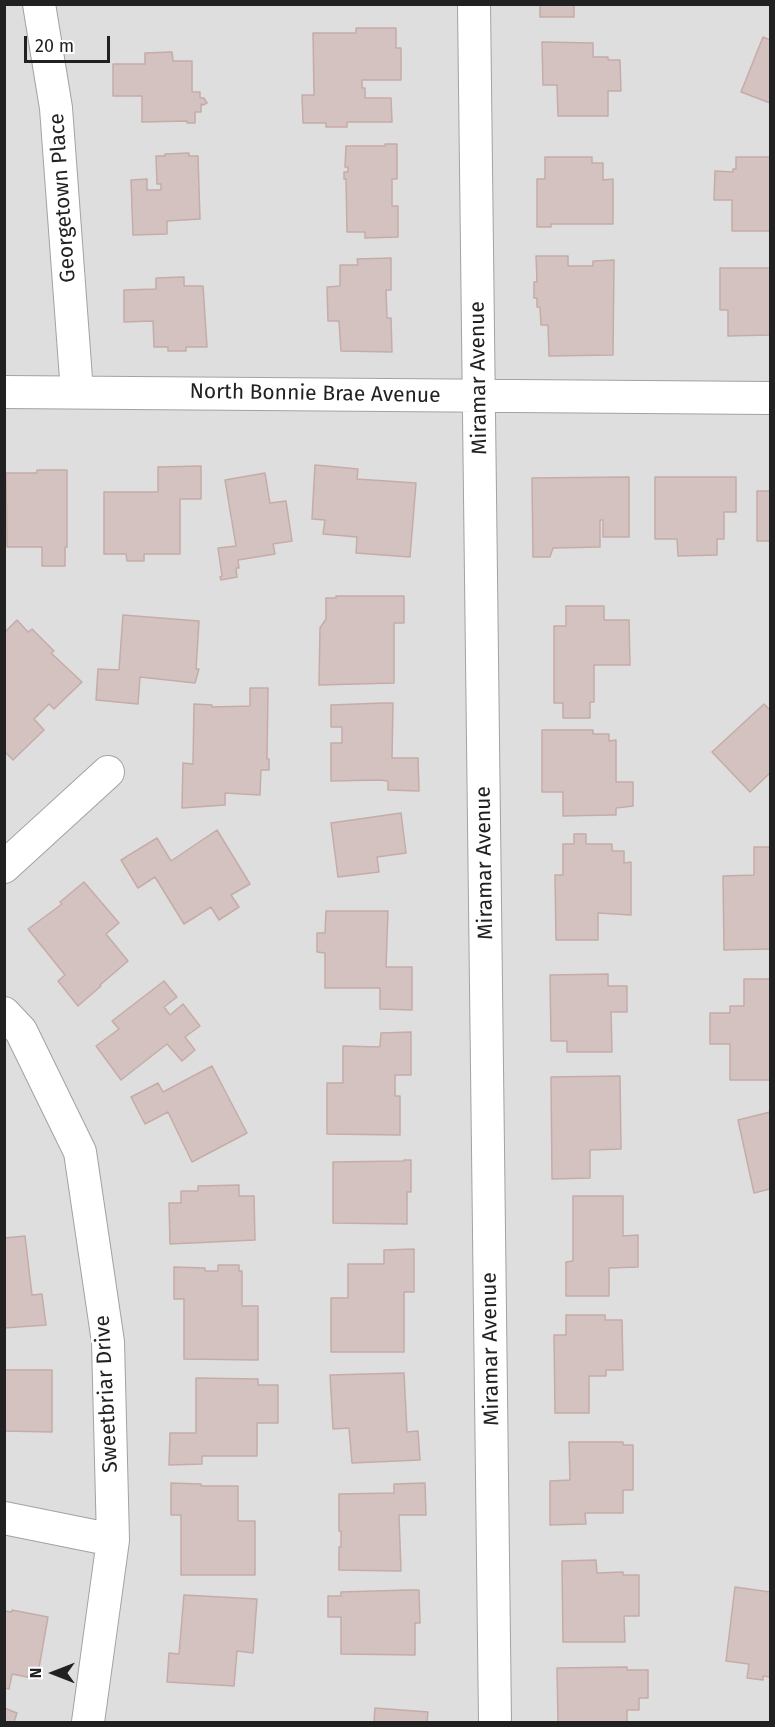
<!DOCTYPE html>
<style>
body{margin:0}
#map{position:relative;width:775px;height:1727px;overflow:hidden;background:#f2ebe7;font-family:"Fira Sans",sans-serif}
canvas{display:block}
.frame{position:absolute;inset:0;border:6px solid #212121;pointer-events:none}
.north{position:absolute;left:24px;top:1643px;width:60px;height:60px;-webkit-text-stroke:4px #fff;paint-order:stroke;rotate:270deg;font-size:16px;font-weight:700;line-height:24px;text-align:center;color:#212121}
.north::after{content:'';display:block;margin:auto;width:21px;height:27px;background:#212121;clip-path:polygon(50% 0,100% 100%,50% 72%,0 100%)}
.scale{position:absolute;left:24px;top:36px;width:86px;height:27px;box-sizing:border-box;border:3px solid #212121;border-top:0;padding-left:8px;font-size:18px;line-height:21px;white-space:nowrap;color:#212121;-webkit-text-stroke:4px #fff;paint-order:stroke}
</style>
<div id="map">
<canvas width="775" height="1727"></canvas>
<div class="frame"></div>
<div class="north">N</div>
<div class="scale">20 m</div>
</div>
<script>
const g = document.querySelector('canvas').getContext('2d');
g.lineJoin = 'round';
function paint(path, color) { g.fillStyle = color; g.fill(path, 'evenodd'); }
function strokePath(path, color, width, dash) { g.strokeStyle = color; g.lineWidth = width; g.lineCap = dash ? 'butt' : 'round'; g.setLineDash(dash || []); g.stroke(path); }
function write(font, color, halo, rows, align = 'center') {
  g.font = font + ' "Fira Sans",sans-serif'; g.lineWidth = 6; g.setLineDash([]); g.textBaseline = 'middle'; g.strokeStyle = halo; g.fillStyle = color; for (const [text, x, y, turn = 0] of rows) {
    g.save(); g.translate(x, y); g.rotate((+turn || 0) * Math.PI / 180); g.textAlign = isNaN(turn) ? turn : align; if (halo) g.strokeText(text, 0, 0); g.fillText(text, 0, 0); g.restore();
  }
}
paint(new Path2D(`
 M5,5h765v1717h-765z`), '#dfdede');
const building = new Path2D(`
 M540,4h34v13h-34z
 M356,28h40v20h5v32h-39v8h3v10h26l1,24h-45v5h-21v-4h-23l-1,-28h12l-1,-62h43z
 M763,37l7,3v63l-29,-11z
 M542,42l51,1v14h15v3h12l1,31h-13v25h-50l-1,-31h-14z
 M172,52l1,9h19v31h8v6h4l3,5 -4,2 -2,-1v8h-6v11h-8v-2l-45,1v-26h-29v-32h32v-11z
 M385,144h12v35h-5v27h6v31l-33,1v-6h-18l-1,-53h-2v-7h4v-5h-3l1,-21h39z
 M189,153v3h9l2,63 -33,2v13l-34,1 -2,-55 16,-1v11h14v-6h-4l-1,-28h9v-2z
 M545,157h47v6h11v17l10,-1v45h-62v3h-14v-48h8z
 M736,157h34v74h-38v-31h-18l1,-29 18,1v-3h3z
 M536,256h32v10h25v-5l21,-1 -1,95 -64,1 -1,-31h-7l-1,-18h-3v-9h-3v-16h3z
 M391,258v32h-5l1,28h4l1,34 -51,-1 -2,-30h-11l-1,-34 13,-1v-21h18l-1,-6z
 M720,268h50v67l-42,1v-26h-8z
 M184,277v9h19l4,61h-21v4h-18v-4h-14l-1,-26 -29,1v-32l32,-1v-11z
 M315,465l43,4 -1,10 59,4 -6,74 -54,-4 1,-16 -34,-3 2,-14 -13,-1z
 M201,466v33h-21v55h-36v7h-17l-1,-7h-22v-62h54v-25z
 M37,470h30v77h-2v19h-23v-19h-35l-1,-74h31z
 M265,473l5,30 16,-2 6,40 -19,3 2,10 -37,6 1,8h-3l1,9 -16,3 -1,-3 2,-1 -4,-28 18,-2 -11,-66z
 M629,477v60h-26v-17h-3v27l-47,1 -3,9h-17l-1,-79z
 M655,477h81v35h-12v27h-7v16l-39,1 -1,-17h-22z
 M757,491h13v50h-13z
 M336,596h68v27h-10v60l-75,2 1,-57 6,-9v-21h10z
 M566,606h38v14h25l1,45h-36v37h-4v16h-27v-15h-9v-77h12z
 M123,615l76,6 -3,48h3l-4,14 -55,-6 -2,27 -42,-4 2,-31 21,1z
 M17,620l11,12 4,-3 22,22 -3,2 31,29 -28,27 -5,-5 -15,15 10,11 -31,30 -9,-9v-118z
 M250,688h18l-1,71h2v11h-8l-1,25 -35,-2v12l-43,3 1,-45 10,1 1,-60 18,1v2l38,-1z
 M383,703h10l-1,55h26l1,33 -31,-1v-9l-8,-1 -49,1v-38h11v-16h-11v-22z
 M764,704l6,6v63l-20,19 -38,-40z
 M542,730h51v4h16v7l7,-1v42h17v24l-17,2v7h-5l-48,1v-24h-21z
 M401,813l5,40 -29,4 2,15 -41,5 -7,-54z
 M217,830l33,54 -19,11 8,12 -20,13 -8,-13 -27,17 -29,-47 -17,11 -17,-28 36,-22 14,23z
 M574,834h12v10h26v7h12v12l7,-1v53l-33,-2v27h-42l-1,-65h8v-31h11z
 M754,847h16v102l-46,1 -1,-74 31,-1z
 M84,882l35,41 -13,11 22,27 -28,24 1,1 -23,20 -20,-25 7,-6 -37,-46 34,-25 -2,-2z
 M326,911h62l-2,56h26v43l-32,-1v-21h-55v-35l-8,-1v-19h8z
 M608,974v12h19v26h-16l1,40h-45v-11h-16l-1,-66z
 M744,979h26v101h-40v-36h-20v-31h20v-7h14z
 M164,981l13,16 -13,10 6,8 13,-11 17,22 -15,11 10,13 -13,11 -15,-17 -46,36 -25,-34 23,-17 -7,-8z
 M411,1032v43h-16v21h5v39l-73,-1v-51h16v-37l35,1 2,-1 1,-13z
 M212,1066l35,67 -55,29 -24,-50 -23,12 -14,-27 27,-14 5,9z
 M620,1076l1,73 -31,1v28l-38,1 -1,-102z
 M770,1112v77l-16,4 -16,-73z
 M404,1160h7v32h-4v32l-74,-1v-61l71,-1z
 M239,1185v11h15l1,44 -85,4 -1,-41h12v-12h17v-5z
 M573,1196h50v40l15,-1v32l-29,1v28h-43v-34l7,-1z
 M25,1236l7,59 10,-1 4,31 -42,3v-90z
 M414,1249v43h-10v60h-73v-54h17v-34h36v-14z
 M218,1265h21v6h3v35h16v54l-74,-1v-60h-10v-32l31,1v3h13z
 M566,1315h39v5h17l1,50h-17v6h-17v37h-34l-1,-78h12z
 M4,1370h48v62l-48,-1z
 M404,1373l3,59 11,-1 2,29 -68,3 -3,-35 -16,1 -3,-54z
 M196,1378l62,1v6h20v38h-21v33h-55v8l-33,1 1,-32h26z
 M569,1442h54v3h10v45h-10v23h-38l1,11 -36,1v-44l20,-1z
 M171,1483l30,1v2h37v35h17v54h-74v-60h-10z
 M425,1483l1,32h-27l2,56 -62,-1v-23h2v-16h-2v-37l55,-1v-9z
 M596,1560l1,13 26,-1v3h16v41h-15l1,26h-62l-1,-81z
 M735,1587l35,5v85l-7,-1v4l-16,-2 2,-14 -23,-3z
 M408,1590h11l1,33h-5v32l-74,-1v-37h-13v-21h13v-4z
 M184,1595l73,4 -4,54 -16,-2 -3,35 -67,-4 2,-29 10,1z
 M12,1610l36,7 -11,62 -25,-5 -3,15 -5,-1v-77l8,1z
 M627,1667v3h21v28h-9v12h-12v12h-69l-1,-54z
 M4,1708l13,5 -3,9h-10z
 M375,1708l53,4 -1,10h-53z`);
paint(building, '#d3c2c0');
strokePath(building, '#c5aca8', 1.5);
const minor = new Path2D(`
 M39,4l17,104 21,284
 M474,4l21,1718
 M4,392l766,6
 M4,867l104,-95
 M4,1013l17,18 59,121 28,190 5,198 -25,182
 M4,1518l109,22`);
strokePath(minor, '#a2a2a2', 34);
strokePath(minor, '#fff', 32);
write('21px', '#212121', '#fff', [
 ["Georgetown Place",63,198,-94],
 ["Miramar Avenue",479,378,-91],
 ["North Bonnie Brae Avenue",315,394,1],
 ["Miramar Avenue",485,863,-91],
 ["Miramar Avenue",491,1349,-91],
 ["Sweetbriar Drive",107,1394,-93]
]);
</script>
